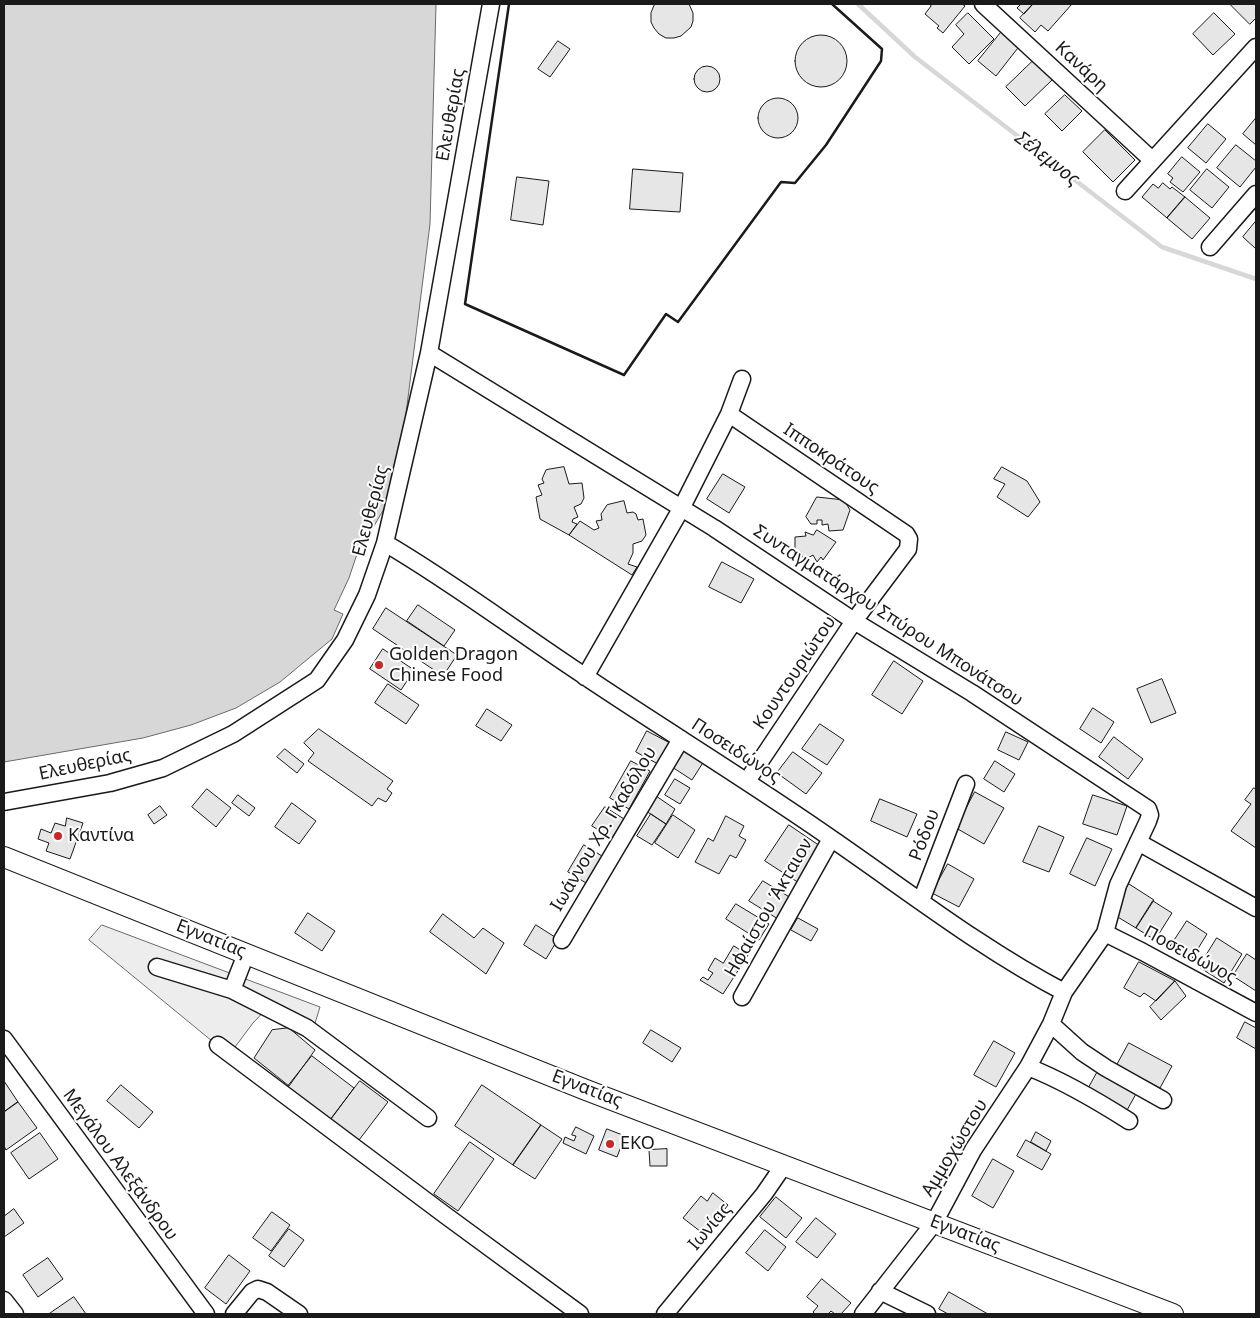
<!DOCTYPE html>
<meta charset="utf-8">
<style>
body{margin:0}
#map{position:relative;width:1260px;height:1318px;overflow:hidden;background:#fff;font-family:"Noto Sans",sans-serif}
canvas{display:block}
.frame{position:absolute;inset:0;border:5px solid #1a1a1a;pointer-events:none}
</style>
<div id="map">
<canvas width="1260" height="1318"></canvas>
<div class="frame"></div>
</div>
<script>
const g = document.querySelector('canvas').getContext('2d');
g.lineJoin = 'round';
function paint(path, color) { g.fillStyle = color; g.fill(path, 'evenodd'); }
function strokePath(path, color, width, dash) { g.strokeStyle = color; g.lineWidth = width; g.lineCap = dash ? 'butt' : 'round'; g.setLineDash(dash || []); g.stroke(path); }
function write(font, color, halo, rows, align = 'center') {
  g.font = font + ' "Noto Sans",sans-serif'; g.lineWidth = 4; g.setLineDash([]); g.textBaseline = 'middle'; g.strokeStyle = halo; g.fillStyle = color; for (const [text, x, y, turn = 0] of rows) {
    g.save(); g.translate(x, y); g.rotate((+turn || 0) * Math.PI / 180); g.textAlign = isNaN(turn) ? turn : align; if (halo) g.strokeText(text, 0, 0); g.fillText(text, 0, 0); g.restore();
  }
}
const built = new Path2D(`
 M102,925l218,82 -9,29 -42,-30 -16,17 -24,32 -140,-115z`);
paint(built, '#ededed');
strokePath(built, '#6a6a6a', 1);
const water = new Path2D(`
 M4,4h432l-6,220 -28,221 -10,50 -36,62 -7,21 -15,32 9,4 -11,25 -52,43 -44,26 -45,17 -48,13 -139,24z`);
paint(water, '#d7d7d7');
strokePath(water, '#6a6a6a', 1);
strokePath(new Path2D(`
 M858,4l57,53 247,190 94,32`), '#d7d7d7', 4.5);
const building = new Path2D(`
 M655,4h34l4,9v8l-2,6 -10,9 -7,2h-8l-7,-4 -5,-6 -3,-6v-9z
 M929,4h33l3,2 -22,27 -6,-5 2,-2 -14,-12 6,-8z
 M1019,4h14l-9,10 -7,-6 3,-3z
 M1033,4h39l-24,27 -7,-6 -6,7 -15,-14z
 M1230,4h26v14l-6,6z
 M968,13l26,26 -25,25 -17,-17 12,-13 -8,-9z
 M1214,13l21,21 -22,21 -20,-21z
 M1003,30l18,14 -25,32 -18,-15z
 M795 61a26 26 0 1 1 52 0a26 26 0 1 1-52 0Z
 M558,41l12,8 -20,28 -12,-8z
 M1033,61l19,19 -27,26 -19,-19z
 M694 79a13 13 0 1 1 26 0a13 13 0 1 1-26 0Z
 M1065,95l17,16 -20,20 -17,-17z
 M758 118a20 20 0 1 1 40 0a20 20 0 1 1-40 0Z
 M1256,118v27l-13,-11z
 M1208,124l18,15 -20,24 -18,-15z
 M1105,130l30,30 -22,22 -30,-30z
 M1236,145l20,16v6l-16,20 -23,-19z
 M1182,157l18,15 -17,20 -13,-10 3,-4 -5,-4z
 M633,169l50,4 -3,39 -50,-3z
 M1207,169l22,18 -17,21 -22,-18z
 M517,177l32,4 -6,44 -32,-5z
 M1163,183l7,6 2,-2 13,10 -18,21 -25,-21 11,-13 5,4z
 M1185,197l25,21 -18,21 -25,-21z
 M1256,221v28l-13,-12z
 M564,467l5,17 13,-1 2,15 -3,6 -7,3 4,10 -5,2 -1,3 5,2 -8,11 -29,-16 -4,-22 6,-2 -4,-10 6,-2 -2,-4 4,-9z
 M1002,467l25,14 13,21 -12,15 -31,-20 8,-13 -11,-5z
 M723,474l22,13 -16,26 -22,-14z
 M817,497l27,3 6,10 -7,20 -14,1 -1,-7 -6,1v-5h-5v4h-6l-5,-7z
 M624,501l3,12 6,-1 3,2 2,6 5,-1 3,16 -4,6 -9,3v9l-5,11 9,3 -5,8 -63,-40 11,-14 14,9 5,-2 -3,-7 6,-1 -1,-6 6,-9z
 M817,530l19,12 -13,18 -2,-3 -4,5 -4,-7 -10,6 -2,-9 -6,1v-16l11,-1 -1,-4 8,3z
 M722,562l32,17 -13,24 -32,-16z
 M418,605l37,25 -11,16 -37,-25z
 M386,608l71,47 -14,21 -70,-47z
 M383,649l31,21 -13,20 -31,-21z
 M894,661l29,20 -21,33 -30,-19z
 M1162,679l14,34 -25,10 -14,-34z
 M388,684l31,21 -13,19 -31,-21z
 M1093,708l21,14 -13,21 -21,-14z
 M487,709l25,16 -11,16 -25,-15z
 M820,724l24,16 -17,25 -25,-16z
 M319,729l74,52 -6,8 5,4 -6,9 -8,-4 -6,8 -64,-45 6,-8 -10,-10z
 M647,731l23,12 -12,21 -22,-12z
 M1006,732l22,10 -9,18 -21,-10z
 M1114,737l29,22 -15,20 -29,-22z
 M684,748l20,13 -12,19 -20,-13z
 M285,749l19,15 -7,9 -20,-16z
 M793,752l29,21 -16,21 -29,-21z
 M631,761l19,10 -21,38 -19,-11z
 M995,761l20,13 -11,18 -20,-13z
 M675,779l15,9 -10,16 -15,-9z
 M1254,788l2,1v59l-25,-17 20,-27 -6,-4z
 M207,789l24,19 -15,19 -24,-20z
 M975,792l29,16 -20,36 -28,-16z
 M238,795l17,13 -6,8 -17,-13z
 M1093,795l34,11 -10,29 -34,-11z
 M656,796l19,13 -9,15 -20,-13z
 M880,799l37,15 -10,23 -36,-16z
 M292,803l24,18 -17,23 -24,-17z
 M160,806l7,9 -13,9 -6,-9z
 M605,807l19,12 -12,19 -20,-12z
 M651,814l15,10 -14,21 -15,-9z
 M673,815l22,15 -17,28 -23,-15z
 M726,816l18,10 -5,10 7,4 -10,18 -6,-3 -11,19 -24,-12 13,-24 5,3z
 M67,818l16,5 -13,36 -24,-8 3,-8 -11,-4 3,-10 10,4 4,-10 10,3z
 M789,825l34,23 -24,35 -34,-22z
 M1039,826l25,11 -15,35 -26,-10z
 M1087,838l25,11 -17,37 -25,-12z
 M584,845l18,11 -16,27 -18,-11z
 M948,864l26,15 -15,28 -27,-14z
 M763,881l28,17 -13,21 -29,-18z
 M1129,884l25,16 -18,28 -25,-15z
 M1153,901l19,12 -17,27 -19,-12z
 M736,904l33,20 -10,16 -33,-21z
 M308,913l27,18 -13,20 -27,-18z
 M443,914l31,24 9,-10 21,15 -18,31 -56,-42z
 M798,918l20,11 -7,12 -20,-11z
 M1187,921l20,13 -16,26 -21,-13z
 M536,925l22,14 -12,20 -22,-14z
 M1217,938l25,16 -18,29 -25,-16z
 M734,946l14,9 -25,39 -23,-14 3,-3 5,3 5,-7 -5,-3 7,-12 8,5z
 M1247,954l9,6v31l-23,-15z
 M1139,962l36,19 -19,20 -12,-8 -4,4 -16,-9z
 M1175,981l11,15 -25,24 -11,-13z
 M1245,1022l11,6v21l-19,-11z
 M289,1028l26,22 -26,36 -35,-28 18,-28z
 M651,1030l30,18 -9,14 -29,-19z
 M994,1041l21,12 -19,34 -22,-12z
 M1129,1043l43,23 -12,22 -43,-23z
 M312,1056l42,32 -26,35 -43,-33z
 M1098,1071l39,21 -11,20 -39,-21z
 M4,1081l14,21 -14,10z
 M360,1081l28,21 -32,42 -28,-21z
 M121,1085l32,27 -14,16 -32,-27z
 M482,1085l59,40 -28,40 -58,-39z
 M18,1102l19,26 -31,22 -2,-4v-34z
 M541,1125l21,14 -27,40 -22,-14z
 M576,1127l18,9 -8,18 -23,-11 2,-6 9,4 2,-5 -4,-1z
 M607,1129l18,7 -8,21 -18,-7z
 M1036,1132l15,9 -5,10 -15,-9z
 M40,1133l18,26 -29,20 -18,-26z
 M1026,1140l25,14 -9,16 -25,-14z
 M470,1142l24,17 -36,52 -24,-17z
 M667,1149v17h-17l-1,-16z
 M993,1159l21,12 -21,37 -21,-12z
 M713,1193l15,12 -23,30 -22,-17 18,-22 6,5z
 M776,1197l26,21 -16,20 -26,-21z
 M14,1209l10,14 -20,14v-24l1,2z
 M272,1212l18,13 -19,26 -18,-13z
 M816,1218l20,16 -19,24 -21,-16z
 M289,1229l15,11 -20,27 -15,-11z
 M765,1230l21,17 -18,24 -22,-18z
 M229,1255l21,16 -24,33 -21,-16z
 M48,1258l15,21 -25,18 -15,-22z
 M822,1279l29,24 -10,11h-6l-4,-3 -3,3h-13l-2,-2 5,-6 -11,-9z
 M949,1292l39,22h-40l-9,-5z
 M74,1297l12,17h-37z`);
paint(building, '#e6e6e6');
strokePath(building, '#1a1a1a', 1);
const minor = new Path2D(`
 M983,4l169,156
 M1125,191l131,-144
 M1210,247l46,-53
 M429,353l285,175 140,93 118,72 176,116 2,6 -2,6 -30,64 -13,48 -41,59 -13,32 -23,43 -55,83 -39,73 -71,91
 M729,414l177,120 3,5 -1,10 -54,72 -107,160
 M385,543c70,41 134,90 201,134 82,55 166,106 246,162 77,53 150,110 232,153
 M585,677l96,-168 48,-95 13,-35
 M4,802l106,-19 53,-15 70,-34 84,-54 28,-40 22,-45 18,-52 44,-190 62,-349
 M1138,842l118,66
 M921,901l45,-117
 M1105,933l38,19 113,61
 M562,940l119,-201
 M157,967l75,23 75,38 121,90
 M232,990l14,-36
 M742,997l89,-158
 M1051,1024l31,28 24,16 57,32
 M4,1039l202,275
 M218,1045l227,170 135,99
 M1028,1067c36,14 68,33 101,54
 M880,1291l47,23
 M4,1300l11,14
 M234,1314l18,-22 6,-3 9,3 32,22
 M665,1314l99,-120 20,-29`);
const major = new Path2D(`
 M4,857l582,233 587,224`);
strokePath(minor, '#1a1a1a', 19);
strokePath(major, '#1a1a1a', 22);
strokePath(minor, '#fff', 16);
strokePath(major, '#fff', 20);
strokePath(new Path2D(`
 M509,4l-44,300 159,71 42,-61 12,8 103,-140 14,1 31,-38 55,-84 1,-12 -50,-45`), '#1a1a1a', 2.5);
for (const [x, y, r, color] of [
 [379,665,5,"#c62828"],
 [58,836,5,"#c62828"],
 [610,1144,5,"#c62828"]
]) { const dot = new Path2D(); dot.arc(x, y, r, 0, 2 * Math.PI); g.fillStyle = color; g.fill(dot); strokePath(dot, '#fff', 2); }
write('18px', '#1a1a1a', '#fff', [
 ["Κανάρη",1081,67,43],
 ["Ελευθερίας",451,115,-80],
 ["Ιπποκράτους",831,459,34],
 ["Ελευθερίας",371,511,-75],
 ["Συνταγματάρχου Σπύρου Μπονάτσου",888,616,33],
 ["Κουντουριώτου",795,673,-56],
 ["Ποσειδώνος",736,751,33],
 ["Ελευθερίας",85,765,-12],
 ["Ιωάννου Χρ. Γκαδόλου",604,829,-59],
 ["Ρόδου",925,835,-69],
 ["Ηφαίστου Άκταιον",769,908,-60],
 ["Εγνατίας",211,939,22],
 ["Ποσειδώνος",1190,955,28],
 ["Εγνατίας",587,1089,21],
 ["Αμμοχώστου",955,1148,-59],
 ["Μεγάλου Αλεξάνδρου",120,1165,54],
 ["Ιωνίας",710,1227,-50],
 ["Εγνατίας",965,1234,21]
]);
write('18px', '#1a1a1a', '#fff', [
 ["Golden Dragon",389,655],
 ["Chinese Food",389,676],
 ["Καντίνα",68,836],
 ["EKO",620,1144]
], 'left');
write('italic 19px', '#1a1a1a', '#fff', [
 ["Σέλεμνος",1047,159,38]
]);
</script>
